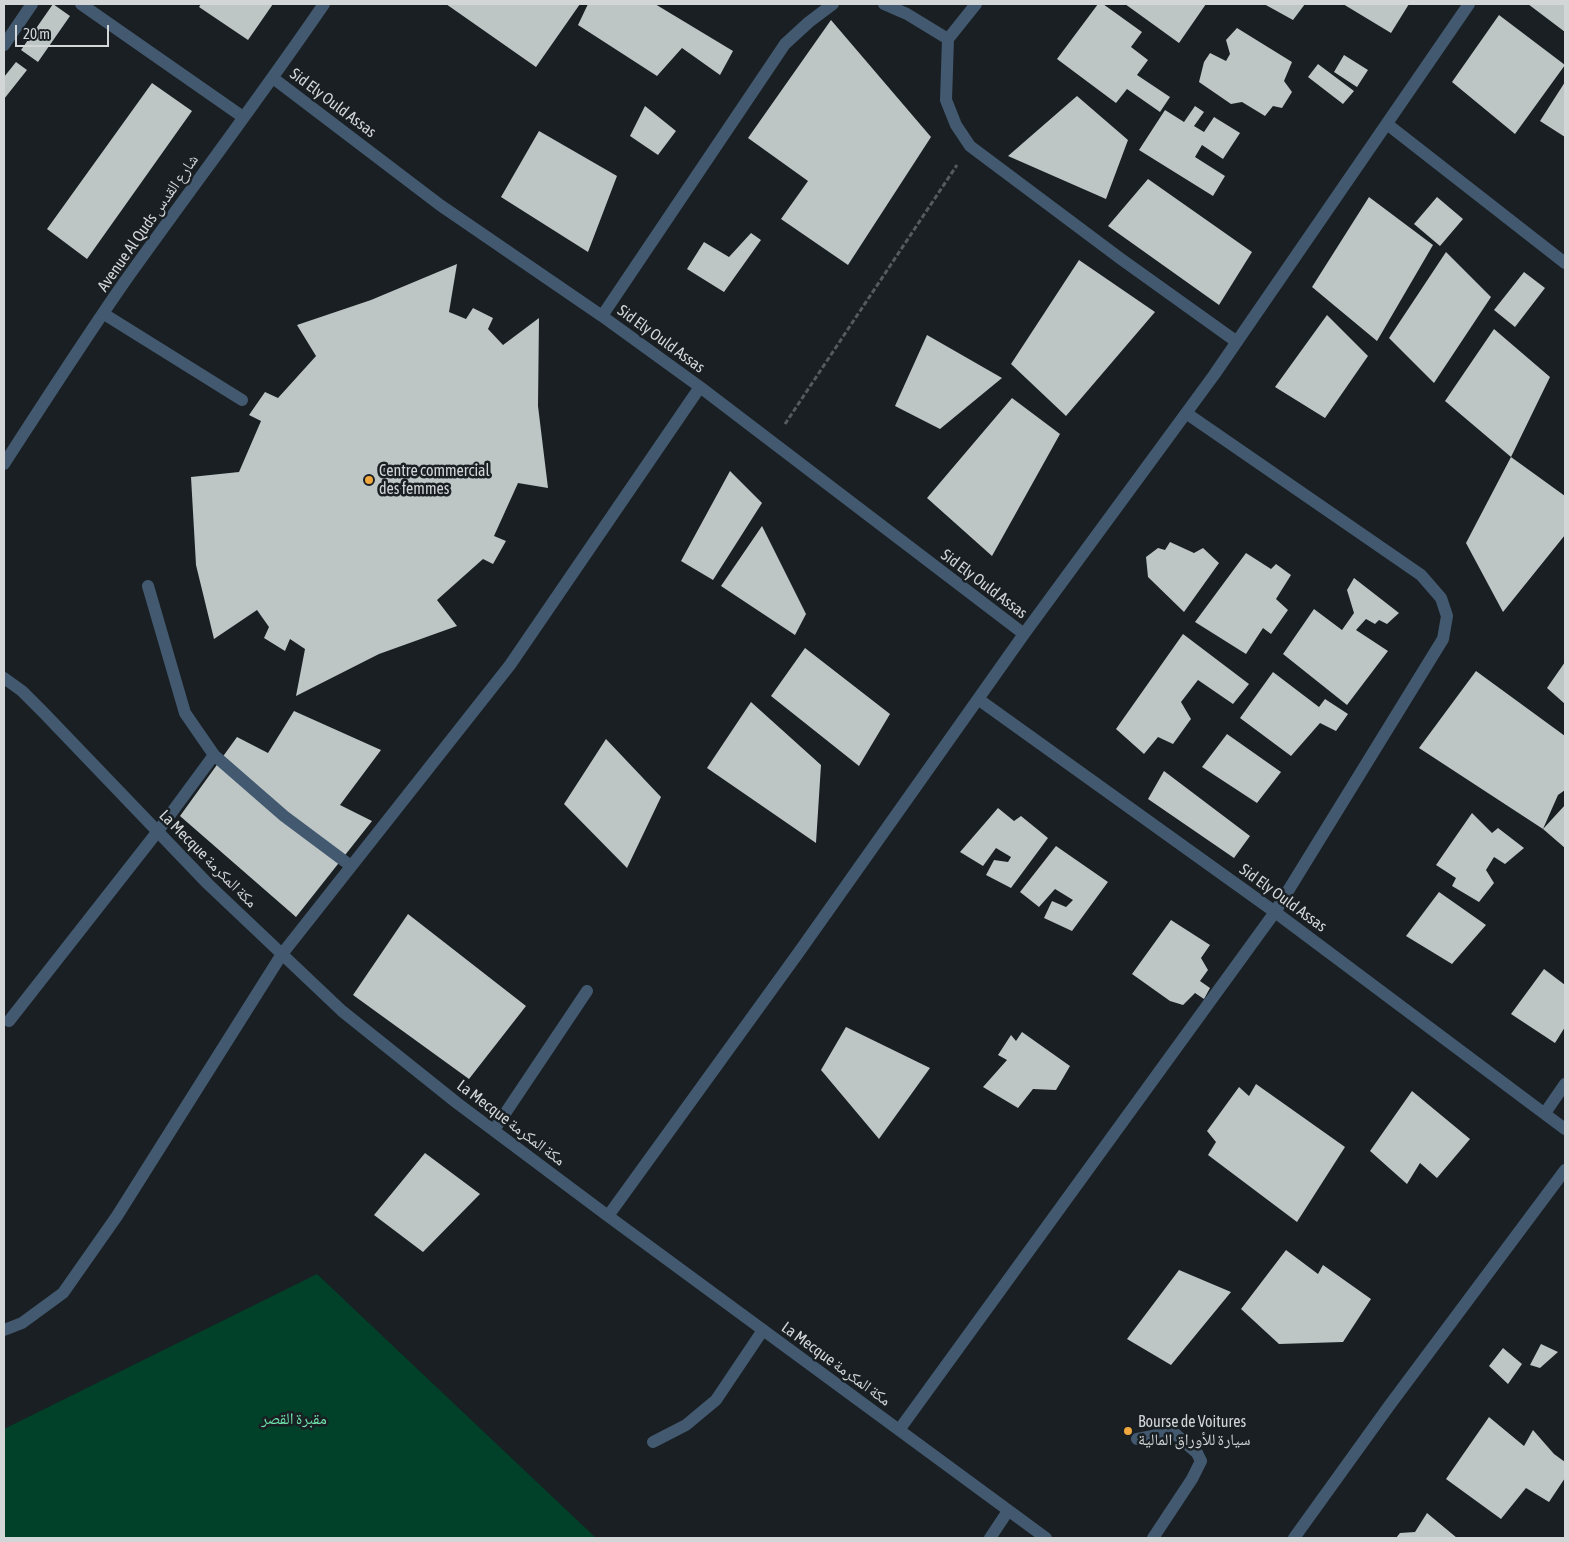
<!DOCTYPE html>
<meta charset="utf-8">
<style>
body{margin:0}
#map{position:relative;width:1569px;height:1542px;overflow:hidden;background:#191f22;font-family:"Asap Condensed",sans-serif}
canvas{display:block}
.frame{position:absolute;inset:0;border:5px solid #d2d6d7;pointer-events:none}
.scale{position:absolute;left:15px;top:25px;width:94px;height:22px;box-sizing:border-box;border:2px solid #d2d6d7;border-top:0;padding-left:6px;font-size:15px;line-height:18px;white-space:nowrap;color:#d2d6d7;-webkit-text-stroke:4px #191f22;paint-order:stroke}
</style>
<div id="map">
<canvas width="1569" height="1542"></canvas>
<div class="frame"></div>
<div class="scale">20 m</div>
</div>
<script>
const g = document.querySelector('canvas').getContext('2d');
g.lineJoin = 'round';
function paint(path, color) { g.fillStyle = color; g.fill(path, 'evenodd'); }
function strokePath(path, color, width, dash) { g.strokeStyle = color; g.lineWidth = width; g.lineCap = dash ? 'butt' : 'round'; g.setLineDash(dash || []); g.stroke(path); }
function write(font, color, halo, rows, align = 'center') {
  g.font = font + ' "Asap Condensed","Noto Naskh Arabic",sans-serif'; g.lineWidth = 5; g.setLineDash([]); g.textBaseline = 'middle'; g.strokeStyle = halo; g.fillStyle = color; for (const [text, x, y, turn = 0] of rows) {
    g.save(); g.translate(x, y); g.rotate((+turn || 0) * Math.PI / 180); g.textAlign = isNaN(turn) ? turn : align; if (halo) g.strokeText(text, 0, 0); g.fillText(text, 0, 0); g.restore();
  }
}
paint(new Path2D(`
 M317,1274l279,264h-592v-109z`), '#014029');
paint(new Path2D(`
 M53,4l17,12 -32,46 -17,-12z
 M201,4h72l-25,36 -49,-33z
 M446,4h134l-44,63z
 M588,4h67l78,47 -13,24 -38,-27 -25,28 -79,-51z
 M1098,4h5l39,28 -11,15 17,13 -11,15 33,22 -10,15 -33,-23 -11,14 -59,-44z
 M1125,4h81l-27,39z
 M1264,4h41l-12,16z
 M1343,4h66l-18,29z
 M1528,4h37v28z
 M1499,15l66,50 -50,69 -63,-52z
 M831,20l100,117 -83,128 -67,-46 27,-38 -60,-43z
 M1237,28l55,34 -8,19 8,11 -10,16 -9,-2 -8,10 -23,-14 -11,2 -32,-22 5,-20 6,-9 16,8 4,-7 -4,-14z
 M1344,55l24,15 -11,17 -23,-15z
 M16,62l11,8 -23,29v-22z
 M1318,64l36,27 -11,13 -35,-27z
 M1565,82v55l-25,-16z
 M152,83l40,28 -105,148 -40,-30z
 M1077,96l51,44 -22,59 -98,-43z
 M645,106l31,25 -18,24 -28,-19z
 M1195,106l9,6 -10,14 10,6 10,-15 26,16 -17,26 -21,-14 -7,12 30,19 -12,20 -74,-46 26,-40 19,12z
 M539,131l78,45 -29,76 -87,-55z
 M1148,179l104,73 -33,53 -111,-79z
 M1369,197l64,48 -56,96 -65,-54z
 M1437,197l26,22 -23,27 -26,-22z
 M751,233l10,7 -37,52 -37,-23 17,-27 25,15z
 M1446,252l45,45 -57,86 -45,-45z
 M1079,260l76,52 -89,104 -55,-52z
 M457,264l-8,48 17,7 7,-11 20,10 -5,11 15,16 36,-27 -1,88 10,82 -30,-5 -24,53 12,5 -13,23 -10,-5 -46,41 20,26 -78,28 -83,42 9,-47 -15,-10 -5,12 -21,-13 5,-11 -12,-17 -43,29 -18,-74 -5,-88 48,-5 22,-51 -12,-6 16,-23 13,6 38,-42 -19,-31 74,-25z
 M1524,272l21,16 -30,39 -21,-17z
 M1327,315l41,41 -43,62 -50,-31z
 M1494,329l56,48 -39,80 -66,-56z
 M927,335l75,43 -62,51 -45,-23z
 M1012,398l48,36 -68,122 -65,-58z
 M1511,457l54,39v39l-62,77 -37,-69z
 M730,471l32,32 -49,77 -32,-19z
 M762,526l44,88 -11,21 -74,-49z
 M1170,542l24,11 9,-5 16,15 -35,49 -36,-35 -2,-20 12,-9 7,2z
 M1246,553l25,16 5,-5 15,11 -15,24 12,11 -17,24 -8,-6 -17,26 -51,-32z
 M1354,578l45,35 -12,11 -8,-4 -4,4 -9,-5 -10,11 32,21 -41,54 -64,-51 31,-45 28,21 12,-17 -7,-23z
 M1183,634l66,50 -16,20 -35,-24 -17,22 10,17 -18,25 -15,-7 -14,17 -28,-25z
 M805,648l85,66 -31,52 -88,-70z
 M1565,662v42l-18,-16z
 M1476,671l89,65v54l-7,5 -15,34 -124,-81z
 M1273,672l46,35 6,-8 23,15 -12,17 -16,-8 -29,33 -51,-38z
 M751,702l70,63 -5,78 -109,-75z
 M294,711l87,39 -41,55 32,16 -76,96 -116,-101 57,-79 31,16z
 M1227,734l54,38 -24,31 -55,-36z
 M606,739l55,58 -34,71 -63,-64z
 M1164,771l86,65 -16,22 -86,-59z
 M1565,805v43l-22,-19z
 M998,808l16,13 7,-5 27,22 -37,50 -25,-13 8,-15 14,2 3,-5 -15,-9 -13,18 -23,-14z
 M1472,813l20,20 6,-5 26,20 -19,16 -11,-7 -8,13 8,13 -15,19 -27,-16 4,-8 -20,-13z
 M1056,846l52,36 -36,49 -28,-13 8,-17 14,6 7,-7 -18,-11 -16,18 -19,-15z
 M1439,892l47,33 -34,39 -46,-28z
 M408,914l118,92 -57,73 -116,-84z
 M1171,920l39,25 -9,13 7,12 -8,11 10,7 -6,11 -9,-6 -12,12 -13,-4 -38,-27z
 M1544,969l21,16v42l-10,16 -44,-29z
 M846,1027l84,41 -51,71 -58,-69z
 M1022,1032l48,34 -14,24 -23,-1 -15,19 -35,-21 24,-27 -9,-5 13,-20 5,6z
 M1256,1084l89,63 -48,75 -89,-67 8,-13 -9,-11 32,-44 10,9z
 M1412,1091l58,48 -33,39 -17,-15 -13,21 -37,-33z
 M425,1153l55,41 -57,58 -49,-37z
 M1286,1250l32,24 5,-9 48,34 -28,43 -64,2 -38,-35z
 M1179,1270l52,22 -60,73 -44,-26z
 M1541,1344l17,8 -18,16 -10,-3z
 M1503,1348l19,16 -14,20 -19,-18z
 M1489,1417l35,29 9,-16 21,24 11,8v16l-16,24 -23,-14 -25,31 -55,-40z
 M1427,1513l30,25h-61l4,-5 15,-1z`), '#bdc5c5');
strokePath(new Path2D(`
 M785,424l172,-259`), '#555a5c', 3, [5, 2.5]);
strokePath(new Path2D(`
 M104,314l138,86
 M148,586l37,127 29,42 70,61 67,50
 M9,1021l149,-190 56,-76
 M494,1130l93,-139
 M4,1330l18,-7 41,-30 54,-77 165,-262
 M1137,1439l36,-7 24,21 4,8 -9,18 -39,59
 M653,1442l33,-17 30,-25 47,-70
 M990,1538l18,-27`), '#435970', 12);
strokePath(new Path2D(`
 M81,4l162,113
 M884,4l23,10 41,25
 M976,4l-28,35 -2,61 10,25 14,21 151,113 116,83
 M4,45l28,-41
 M273,78l167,127 162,111 98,71 324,247
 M1387,124l178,139
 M602,316l183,-272 24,-22 24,-18
 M4,678l18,13 21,21 165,172 134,127 115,92 151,113 438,322
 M978,699l297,213 290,217
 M282,954l228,-289 190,-278
 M1545,1113l20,-29
 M608,1216l191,-264 225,-318 190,-259 255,-371
 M899,1430l376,-518 168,-273 4,-23 -6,-18 -20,-23 -235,-162
 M1294,1538l95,-132 176,-236`), '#435970', 12);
strokePath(new Path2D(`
 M4,464c39,-60 78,-121 119,-180 67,-94 136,-185 201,-280`), '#435970', 12);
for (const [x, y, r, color] of [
 [369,480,5,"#f0a73e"],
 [1128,1431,5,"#f0a73e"]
]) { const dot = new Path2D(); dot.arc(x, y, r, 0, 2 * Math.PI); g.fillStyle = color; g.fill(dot); strokePath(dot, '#191f22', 2); }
write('16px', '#d2d6d7', '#191f22', [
 ["Sid Ely Ould Assas",333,103,37],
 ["Avenue Al Quds شارع القدس",148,223,-55],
 ["Sid Ely Ould Assas",661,339,36],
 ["Sid Ely Ould Assas",984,584,37],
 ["La Mecque مكة المكرمة",208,859,45],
 ["Sid Ely Ould Assas",1283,898,36],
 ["La Mecque مكة المكرمة",511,1123,37],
 ["La Mecque مكة المكرمة",836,1364,36]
]);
write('16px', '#d2d6d7', '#191f22', [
 ["Centre commercial",379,471],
 ["des femmes",379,489],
 ["Bourse de Voitures",1138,1422],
 ["سيارة للأوراق المالية",1138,1440]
], 'left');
write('16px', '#6ee3ac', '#191f22', [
 ["مقبرة القصر",294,1419]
]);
</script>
